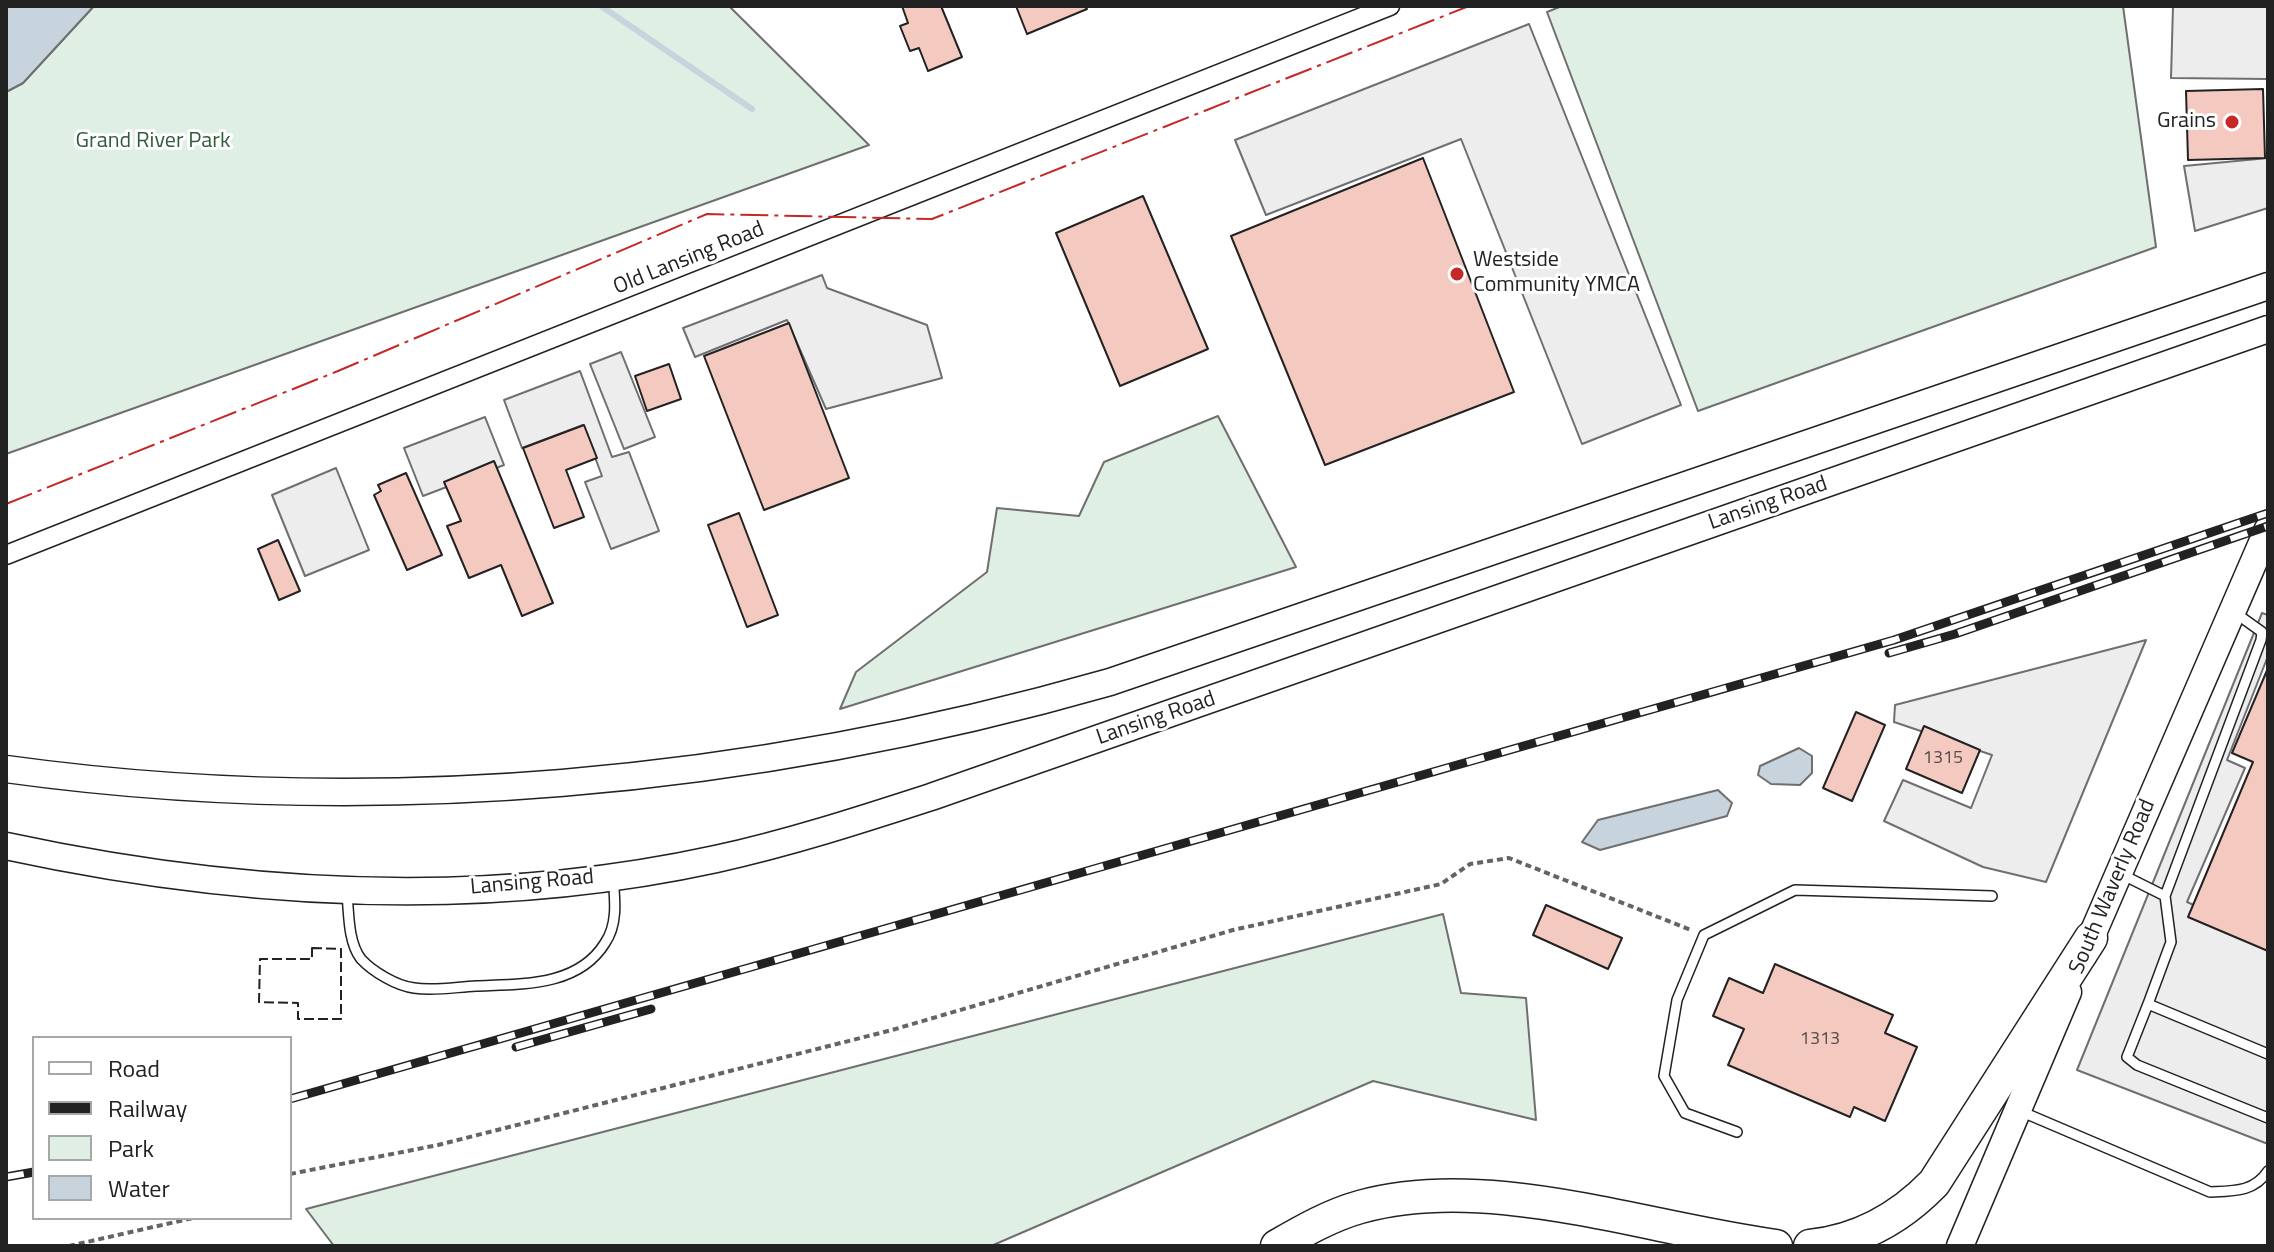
<!DOCTYPE html>
<style>
body{margin:0}
#map{position:relative;width:2274px;height:1252px;overflow:hidden;background:#fff;font-family:"Titillium Web",sans-serif}
canvas{display:block}
.frame{position:absolute;inset:0;border:8px solid #222;pointer-events:none}
.legend{position:absolute;left:32px;top:1036px;width:260px;height:184px;box-sizing:border-box;background:#fff;border:2px solid #a7a7a7;margin:0;padding:10px 14px;list-style:none;font-size:24px;color:#222}
.legend li{display:flex;align-items:center;gap:16px;height:40px}
.legend b{width:40px;border:2px solid #a7a7a7}
</style>
<div id="map">
<canvas width="2274" height="1252"></canvas>
<div class="frame"></div>
<ul class="legend">
<li><b style="height:10px;background:#fff"></b>Road</li>
<li><b style="height:10px;background:#222"></b>Railway</li>
<li><b style="height:22px;background:#e0efe3"></b>Park</li>
<li><b style="height:22px;background:#c7d3dd"></b>Water</li>
</ul>
</div>
<script>
const g = document.querySelector('canvas').getContext('2d');
g.lineJoin = 'round';
function paint(path, color) { g.fillStyle = color; g.fill(path, 'evenodd'); }
function strokePath(path, color, width, dash) { g.strokeStyle = color; g.lineWidth = width; g.lineCap = dash ? 'butt' : 'round'; g.setLineDash(dash || []); g.stroke(path); }
function write(font, color, halo, rows, align = 'center') {
  g.font = font + ' "Titillium Web",sans-serif'; g.lineWidth = 6; g.setLineDash([]); g.textBaseline = 'middle'; g.strokeStyle = halo; g.fillStyle = color; for (const [text, x, y, turn = 0] of rows) {
    g.save(); g.translate(x, y); g.rotate((+turn || 0) * Math.PI / 180); g.textAlign = isNaN(turn) ? turn : align; if (halo) g.strokeText(text, 0, 0); g.fillText(text, 0, 0); g.restore();
  }
}
const green = new Path2D(`
 M94,6h635l140,139 -863,309v-362l17,-9z
 M1562,6h561l33,241 -458,164 -151,-399z
 M1218,416l78,151 -456,142 16,-37 131,-100 10,-64 82,8 25,-54z
 M1443,914l18,79 65,5 10,122 -163,-39 -382,165h-657l-28,-37z`);
paint(green, '#e0efe3');
strokePath(green, '#6f6f6f', 2);
const parking = new Path2D(`
 M2173,6h95v73l-97,-1z
 M1529,24l152,381 -99,39 -121,-305 -195,76 -31,-75z
 M2268,158v50l-73,23 -11,-65z
 M822,275l5,13 100,37 15,53 -116,31 -39,-89 -92,37 -12,-29z
 M621,352l34,85 -31,12 -34,-85z
 M580,371l32,86 17,-5 30,79 -48,18 -26,-67 17,-6 -19,-51 -61,23 -18,-48z
 M485,417l19,48 -81,31 -19,-48z
 M336,468l33,82 -64,26 -33,-81z
 M2262,613l6,2v41l-41,104 18,8 -58,134 81,36v206l-191,-74z
 M2146,640l-100,242 -63,-15 -99,-46 19,-41 68,28 21,-53 -98,-33 1,-17z`);
paint(parking, '#ededed');
strokePath(parking, '#6f6f6f', 2);
const water = new Path2D(`
 M6,6h88l-71,77 -17,9z
 M1799,748l13,8v17l-12,12 -29,-1 -13,-9 2,-9z
 M1718,790l14,13 -5,13 -127,34 -18,-8 16,-22z`);
paint(water, '#c7d3dd');
strokePath(water, '#6f6f6f', 2);
strokePath(new Path2D(`
 M601,6l151,103`), '#c7d3dd', 6);
const building = new Path2D(`
 M902,6h39l21,51 -34,14 -9,-23 -9,3 -10,-25 8,-3z
 M1016,6h69l2,3 -60,25z
 M2263,89l2,69 -77,2 -2,-69z
 M1423,158l91,234 -189,73 -94,-229z
 M1143,196l65,153 -88,37 -64,-153z
 M789,323l60,155 -85,32 -60,-154z
 M669,364l12,35 -34,12 -12,-35z
 M584,425l13,33 -31,12 18,47 -30,11 -31,-80z
 M494,461l59,142 -31,13 -21,-51 -32,13 -22,-52 14,-5 -17,-39z
 M406,473l36,82 -35,15 -33,-75 7,-4 -3,-6z
 M739,513l39,102 -31,12 -39,-102z
 M278,540l22,51 -21,9 -21,-51z
 M2268,668v283l-80,-34 65,-155 -21,-9z
 M1856,712l29,13 -33,76 -29,-13z
 M1924,726l56,24 -18,43 -56,-24z
 M1546,905l76,33 -14,31 -75,-34z
 M1775,964l118,51 -8,18 32,14 -32,74 -31,-14 -4,10 -122,-52 16,-36 -31,-13 16,-38 34,15z`);
paint(building, '#f3c9c0');
strokePath(building, '#222', 2);
const lane = new Path2D(`
 M2121,874l44,22 96,-256 1,-8 -28,-20
 M347,894c2,20 1,48 14,65 12,13 36,27 53,29 20,3 42,-1 62,-2 45,-2 102,1 129,-43 13,-19 10,-43 8,-66
 M2165,896l6,46 -23,62 120,50
 M2148,1004l-21,53 10,8 131,53
 M2020,1111l190,81c24,-1 44,0 58,-21
 M1737,1132l-52,-19 -21,-37 13,-76 27,-65 91,-45 197,6`);
const street = new Path2D(`
 M6,555l1384,-549`);
const secondary = new Path2D(`
 M6,769c369,51 747,15 1104,-87l1158,-396
 M6,846c232,50 476,64 710,13 73,-16 144,-39 215,-62l1337,-468
 M2083,956l185,-427
 M1960,1246l108,-254`);
const highway = new Path2D(`
 M1277,1246c26,-15 54,-31 83,-39 128,-36 286,22 416,39
 M1810,1246c49,-5 90,-28 124,-63l157,-245`);
strokePath(lane, '#222', 12);
strokePath(street, '#222', 21);
strokePath(secondary, '#222', 29);
strokePath(highway, '#222', 35);
strokePath(new Path2D(`
 M290,1174l148,-29 454,-115 341,-100 208,-46 29,-20 39,-6 182,72
 M69,1246l124,-28`), '#646464', 4, [6, 4]);
strokePath(lane, '#fff', 9);
strokePath(street, '#fff', 18);
strokePath(secondary, '#fff', 26);
strokePath(highway, '#fff', 32);
const rail = new Path2D(`
 M1889,653l66,-19 313,-108
 M516,1047l135,-38
 M290,1099l1604,-459 374,-127
 M6,1177l28,-5`);
strokePath(rail, '#222', 9);
strokePath(rail, '#fff', 6, [18]);
strokePath(new Path2D(`
 M312,948l29,1v70h-43v-16l-39,-1 1,-43h52z`), '#222', 2, [10, 4]);
strokePath(new Path2D(`
 M6,504l332,-133 369,-157 225,5 537,-213`), '#c62828', 2, [28, 6, 4, 6]);
for (const [x, y, r, color] of [
 [2232,122,8,"#c62828"],
 [1457,274,8,"#c62828"]
]) { const dot = new Path2D(); dot.arc(x, y, r, 0, 2 * Math.PI); g.fillStyle = color; g.fill(dot); strokePath(dot, '#fff', 3); }
write('18px', '#564c4a', null, [
 ["1315",1943,759],
 ["1313",1820,1040]
]);
write('22px', '#222', '#fff', [
 ["Grains",2216,122],
 ["Westside",1473,261,"left"],
 ["Community YMCA",1473,286,"left"]
], 'right');
write('22px', '#2f5e38', '#fff', [
 ["Grand River Park",153,142]
]);
write('22px', '#222', '#fff', [
 ["Old Lansing Road",689,259,-22],
 ["Lansing Road",1768,504,-19],
 ["Lansing Road",1156,719,-19],
 ["Lansing Road",532,883,-5],
 ["South Waverly Road",2113,887,-67]
]);
</script>
